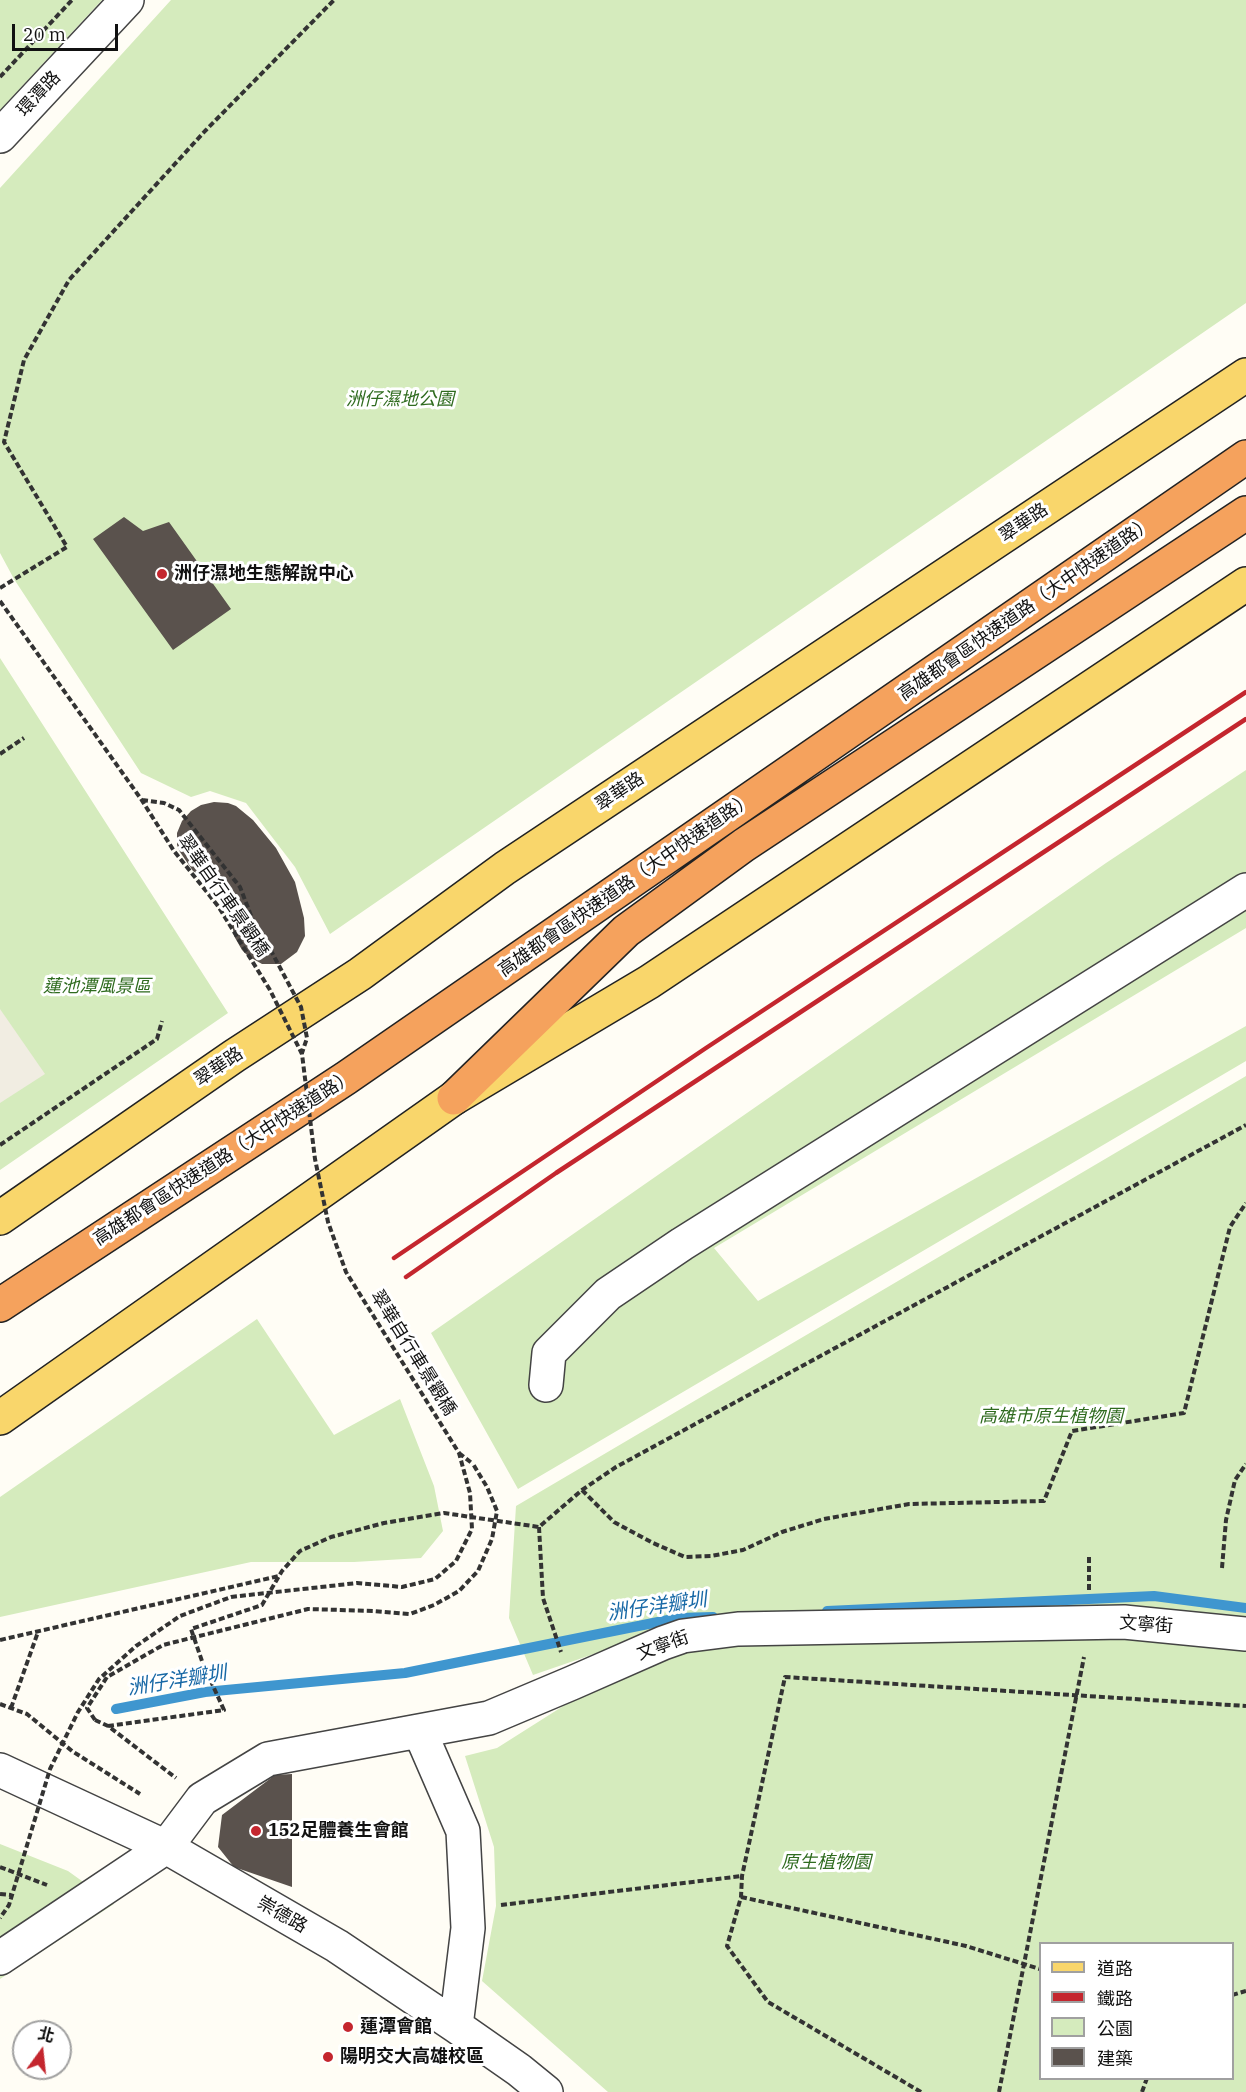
<!DOCTYPE html>
<meta charset="utf-8">
<style>
body{margin:0}
#map{position:relative;width:1246px;height:2092px;overflow:hidden;background:#fffdf5;font-family:"IBM Plex Serif","Noto Sans TC",serif}
canvas{display:block}
.legend{position:absolute;left:1039px;top:1942px;width:195px;height:138px;box-sizing:border-box;background:#fff;border:2px solid #a0a0a0;margin:0;padding:8px 10px;list-style:none;font-size:18px;color:#111}
.legend li{display:flex;align-items:center;gap:12px;height:30px}
.legend b{width:30px;border:2px solid #a0a0a0}
.north{position:absolute;left:12px;top:2020px;width:60px;height:60px;box-sizing:border-box;background:#fff;border:2px solid #a0a0a0;border-radius:50%;rotate:15deg;font-size:16px;font-weight:700;line-height:24px;text-align:center;color:#111}
.north::after{content:'';display:block;margin:auto;width:21px;height:27px;background:#c4262e;clip-path:polygon(50% 0,100% 100%,50% 72%,0 100%)}
.scale{position:absolute;left:12px;top:24px;width:106px;height:27px;box-sizing:border-box;border:3px solid #111;border-top:0;padding-left:8px;font-size:18px;line-height:21px;white-space:nowrap;color:#111;-webkit-text-stroke:4px #fff;paint-order:stroke}
</style>
<div id="map">
<canvas width="1246" height="2092"></canvas>
<ul class="legend">
<li><b style="height:8px;background:#f9d66b"></b>道路</li>
<li><b style="height:8px;background:#c4262e"></b>鐵路</li>
<li><b style="height:16px;background:#d5ebbd"></b>公園</li>
<li><b style="height:16px;background:#5a524d"></b>建築</li>
</ul>
<div class="north">北</div>
<div class="scale">20 m</div>
</div>
<script>
const g = document.querySelector('canvas').getContext('2d');
g.lineJoin = 'round';
function paint(path, color) { g.fillStyle = color; g.fill(path, 'evenodd'); }
function strokePath(path, color, width, dash) { g.strokeStyle = color; g.lineWidth = width; g.lineCap = dash ? 'butt' : 'round'; g.setLineDash(dash || []); g.stroke(path); }
function write(font, color, halo, rows, align = 'center') {
  g.font = font + ' "IBM Plex Serif","Noto Sans TC",serif'; g.lineWidth = 6; g.setLineDash([]); g.textBaseline = 'middle'; g.strokeStyle = halo; g.fillStyle = color; for (const [text, x, y, turn = 0] of rows) {
    g.save(); g.translate(x, y); g.rotate((+turn || 0) * Math.PI / 180); g.textAlign = isNaN(turn) ? turn : align; if (halo) g.strokeText(text, 0, 0); g.fillText(text, 0, 0); g.restore();
  }
}
paint(new Path2D(`
 M0,0h102l-102,110z
 M171,0h1075v303l-916,631 -35,-67 -49,-64 -36,-12 -19,6 -50,-24 -127,-194 -14,-26v-365z
 M0,658l228,355 -228,157z
 M1246,770v158l-532,320 44,53 488,-275v35l-728,428 -87,-156 675,-470z
 M1246,1076v547l-577,5 -136,47 -24,-57 7,-112z
 M257,1319l77,116 66,-36 34,87 9,45 -22,27 -67,4h-103l-251,55v-120z
 M1088,1638l158,8v446h-638l-126,-111 14,-75 -2,-59 -29,-91 32,-8 131,-83 58,-20zM1040,1944h192v134h-192z
 M0,1844l68,27 46,33 -114,75z`), '#d5ebbd');
paint(new Path2D(`
 M0,1009l45,65 -45,29z`), '#f1ede2');
strokePath(new Path2D(`
 M827,1611l327,-15 92,12
 M116,1709l89,-17 200,-19 273,-55 35,-1`), '#3f96cf', 10);
paint(new Path2D(`
 M124,517l19,14 26,-9 62,87 -58,41 -80,-111z
 M214,802l14,1 8,3 17,14 23,28 19,34 9,36 1,18 -8,16 -16,12h-19l-14,-8 -6,-6 -8,-14 -4,-26 -6,-14 -7,-9 -24,-16 -13,-19 -3,-7v-12l5,-12 9,-10 10,-6z
 M292,1774v113l-58,-20 -16,-20 4,-32 53,-40z`), '#5a524d');
const minor = new Path2D(`
 M0,136l127,-136
 M546,1385l3,-32 59,-59 74,-50 564,-354
 M420,1732l43,99 5,97 -12,98
 M0,1770l166,77 171,99 119,80 63,44 27,22
 M0,1958l166,-111 36,-48 66,-40 221,-41 83,-35 91,-40 20,-7 55,-7 386,-7 122,12`);
const major = new Path2D(`
 M0,1218l234,-162 126,-82 145,-106 741,-493
 M0,1418l454,-320 195,-116 597,-398`);
const highway = new Path2D(`
 M454,1098l172,-167 118,-86 502,-332
 M0,1305l346,-227 900,-621`);
strokePath(minor, '#444', 36);
strokePath(major, '#222', 36);
strokePath(highway, '#222', 36);
strokePath(new Path2D(`
 M0,77l72,-77
 M0,588l67,-41 -63,-105 20,-82 45,-80 136,-149 129,-131
 M0,754l24,-16
 M0,1145l157,-106 5,-18
 M459,1453l14,11
 M582,1490l32,32 39,21 32,14 26,-1 32,-6 39,-18 42,-13 85,-15 135,-3 28,-70 112,-18 46,-186 16,-24
 M539,1527l4,71 18,54
 M1222,1568l4,-48 9,-40 11,-16
 M1089,1590v-36
 M0,1640l279,-64
 M0,1704l27,10 45,37 68,43
 M11,1708l27,-76
 M95,1720l13,6 68,52
 M108,1726l116,-16 -21,-46 -12,-35 71,-24 20,-34 18,-20 31,-14 53,-14 60,-10 95,14 43,-37 34,-23 630,-342
 M0,1867l47,18
 M0,1894l11,1
 M741,1897l225,49 74,23
 M501,1905l241,-29
 M1232,1995l14,-4
 M921,2092l-153,-90 -41,-56 14,-49 1,-21 43,-199 461,29
 M999,2092l85,-435
 M1142,2092l5,-14`), '#333', 4, [6, 3]);
strokePath(minor, '#fff', 33);
strokePath(major, '#f9d66b', 33);
strokePath(highway, '#f5a25d', 33);
strokePath(new Path2D(`
 M394,1258l312,-210 540,-356
 M406,1277l150,-104 690,-454`), '#c4262e', 4.5);
strokePath(new Path2D(`
 M0,601l141,198 33,52 44,55 52,84 32,64 13,105 13,63 18,50 113,181 11,40 2,36 -16,32 -21,18 -33,8 -45,-4 -126,14 -51,19 -44,30 -37,33 -21,33 -28,57 -41,136 -9,13
 M142,800l22,3 15,7 61,77 15,39 14,21 32,60 6,31 -5,15
 M95,1720l-8,-12 20,-31 56,-32 145,-36 66,2 36,3 24,-9 25,-14 19,-20 14,-32 5,-28 -10,-24 -14,-23`), '#333', 4, [6, 3]);
for (const [x, y, r, color] of [
 [162,574,6,"#c4262e"],
 [256,1831,6,"#c4262e"],
 [348,2027,6,"#c4262e"],
 [328,2057,6,"#c4262e"]
]) { const dot = new Path2D(); dot.arc(x, y, r, 0, 2 * Math.PI); g.fillStyle = color; g.fill(dot); strokePath(dot, '#fff', 2); }
write('18px', '#111', '#fff', [
 ["環潭路",39,94,-47],
 ["翠華路",1024,523,-34],
 ["高雄都會區快速道路（大中快速道路）",1026,609,-35],
 ["翠華路",620,792,-34],
 ["高雄都會區快速道路（大中快速道路）",626,885,-35],
 ["翠華自行車景觀橋",223,896,55],
 ["翠華路",219,1067,-34],
 ["高雄都會區快速道路（大中快速道路）",224,1158,-33],
 ["翠華自行車景觀橋",413,1353,58],
 ["文寧街",1146,1625,4],
 ["文寧街",663,1646,-20],
 ["崇德路",282,1915,30]
]);
write('italic 18px', '#2f6b1f', '#fff', [
 ["洲仔濕地公園",400,400],
 ["蓮池潭風景區",97,987],
 ["高雄市原生植物園",1051,1417],
 ["原生植物園",826,1863]
]);
write('bold 18px', '#111', '#fff', [
 ["洲仔濕地生態解說中心",174,574],
 ["152足體養生會館",268,1831],
 ["蓮潭會館",360,2027],
 ["陽明交大高雄校區",340,2057]
], 'left');
write('italic 20px', '#1768a6', '#fff', [
 ["洲仔洋瓣圳",657,1607,-8],
 ["洲仔洋瓣圳",177,1681,-9]
]);
</script>
